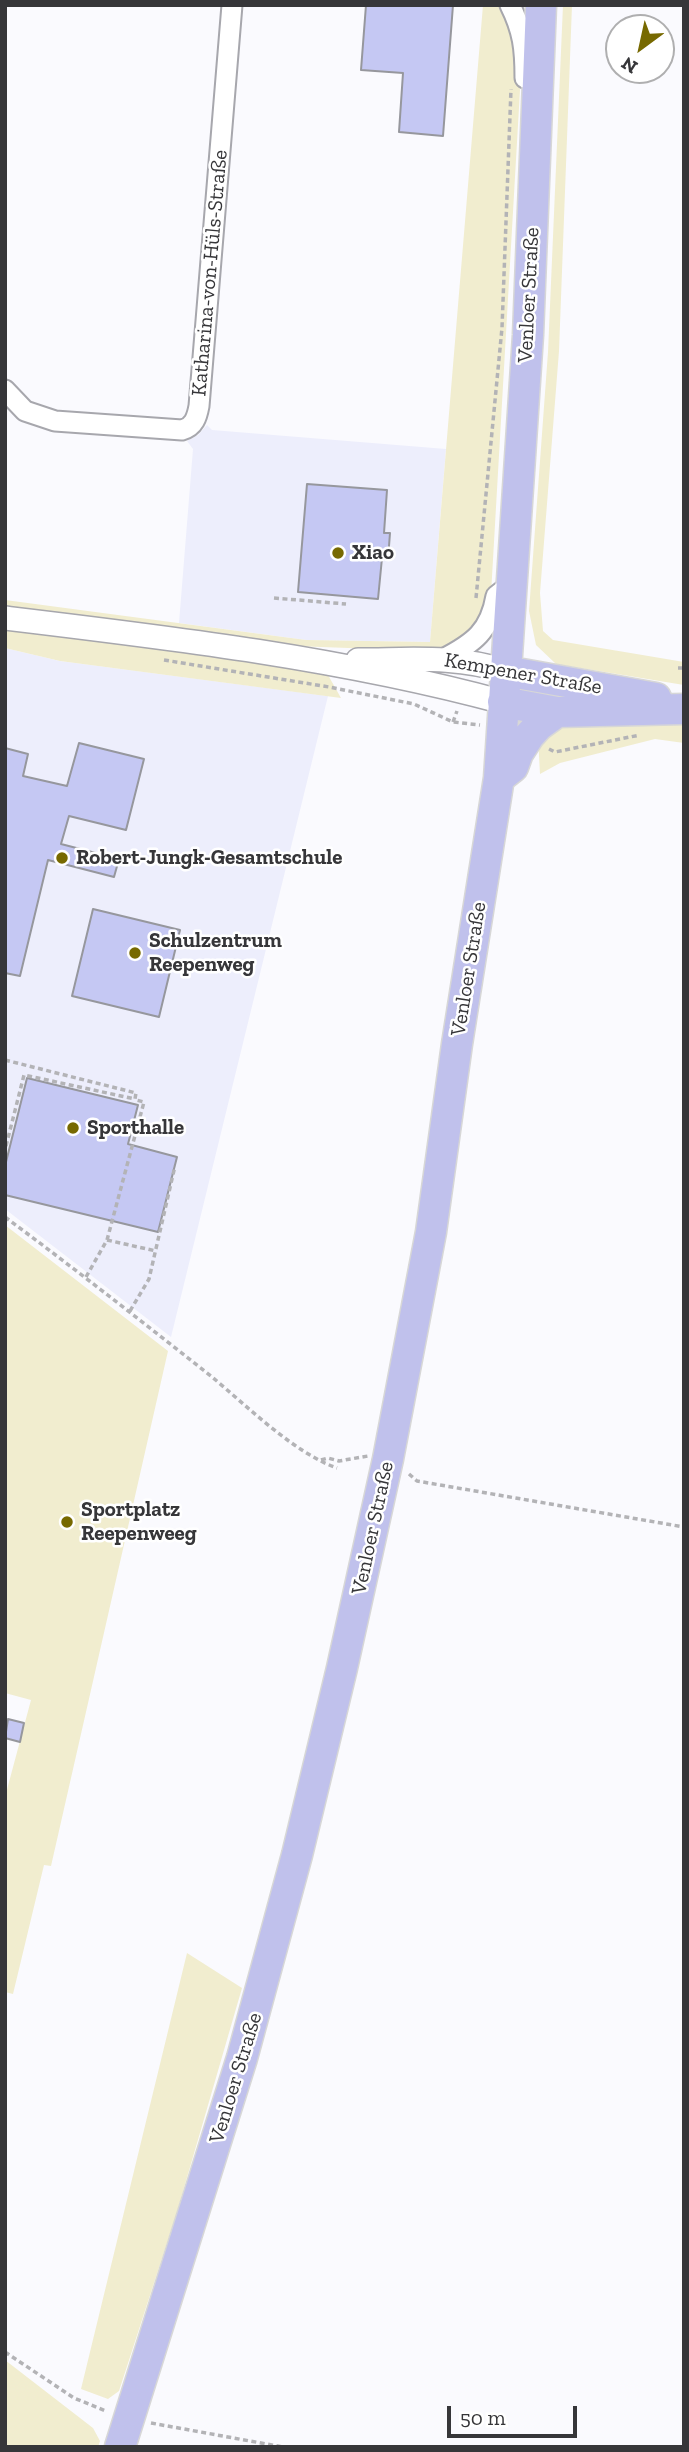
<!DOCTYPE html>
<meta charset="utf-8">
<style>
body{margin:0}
#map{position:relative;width:689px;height:2452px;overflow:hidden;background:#fafafe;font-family:"Zilla Slab",serif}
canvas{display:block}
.frame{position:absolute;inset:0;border:7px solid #363639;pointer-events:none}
.north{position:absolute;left:605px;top:14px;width:70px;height:70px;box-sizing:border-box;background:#fff;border:2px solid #afafb0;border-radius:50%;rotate:213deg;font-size:19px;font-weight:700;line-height:28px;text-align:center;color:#363639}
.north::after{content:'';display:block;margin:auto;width:24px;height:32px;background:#776900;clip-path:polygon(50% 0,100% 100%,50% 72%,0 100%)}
.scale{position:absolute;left:447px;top:2406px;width:130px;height:32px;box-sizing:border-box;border:4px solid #363639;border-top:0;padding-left:9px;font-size:21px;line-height:24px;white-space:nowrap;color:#363639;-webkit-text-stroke:5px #fff;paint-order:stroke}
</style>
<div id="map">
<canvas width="689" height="2452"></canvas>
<div class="frame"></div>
<div class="north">N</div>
<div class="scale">50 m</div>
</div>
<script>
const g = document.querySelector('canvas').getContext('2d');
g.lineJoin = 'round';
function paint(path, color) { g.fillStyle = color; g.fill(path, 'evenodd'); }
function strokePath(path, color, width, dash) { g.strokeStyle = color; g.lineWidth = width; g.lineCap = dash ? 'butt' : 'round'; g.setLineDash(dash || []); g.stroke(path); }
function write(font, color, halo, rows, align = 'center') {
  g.font = font + ' "Zilla Slab",serif'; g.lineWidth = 5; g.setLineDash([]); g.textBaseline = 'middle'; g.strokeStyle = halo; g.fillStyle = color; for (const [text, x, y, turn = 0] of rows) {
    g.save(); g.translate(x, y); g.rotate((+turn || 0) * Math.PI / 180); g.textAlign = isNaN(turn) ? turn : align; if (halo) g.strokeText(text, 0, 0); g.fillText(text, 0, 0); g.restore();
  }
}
paint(new Path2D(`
 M207,425l5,5 234,19 -16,193 -124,-2 -127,-17 14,-174 -6,-8 11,-6z
 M5,648l55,13 268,35 -157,641 -166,-128z`), '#edeefc');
paint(new Path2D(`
 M483,5h19l15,36 3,49 -29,504 -5,21 -32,31 -23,5 -165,-6 -261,-34v-11l301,40 124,2z
 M563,5h9l-13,346 -19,242 3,38 10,9 131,22v23l-128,-21 -20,-19 -7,-34 19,-259z
 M5,629l223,29 100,17 13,23 -281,-37 -55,-13z
 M581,718l103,6v19l-29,-4 -95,24 -20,11 -2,-37z
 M5,1225l163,126 -117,515 -7,-1 -31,129 -8,-2v-195l26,-97 -26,-7z
 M187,1953l55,35 -65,224 -58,179 -11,8 -27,-10z
 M5,2360l88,68 7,13 -2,6h-93z`), '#f1edcf');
const building = new Path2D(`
 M366,5h87l-10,131 -44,-4 4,-59 -42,-3z
 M307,484l80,6 -3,43h6l-2,26 -6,-1 -4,41 -80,-7z
 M79,743l65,16 -18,71 -57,-14 -8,28 58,15 -5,18 -66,-17 -28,116 -15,-3v-225l23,6 -5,22 44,10z
 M93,909l87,21 -21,87 -87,-21z
 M27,1078l111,27 -10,39 49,13 -19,75 -153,-37v-29z
 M8,1719l16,4 -4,19 -15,-4z`);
paint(building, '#c5c8f3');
strokePath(building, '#96979d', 2);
const minor = new Path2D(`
 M510,5c13,26 15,44 15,73
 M5,390l20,21 30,10 127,9c12,-3 15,-13 17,-24l33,-401
 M443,659c31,-16 47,-28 53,-63l14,-11`);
const tertiary = new Path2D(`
 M5,618c167,20 336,40 498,84
 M358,660c51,0 98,-5 147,11`);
const primary = new Path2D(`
 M505,671l151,27
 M503,702l54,10 127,-3
 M499,778l14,-11 5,-14 11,-17 10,-11 18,-13
 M120,2447l122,-389 55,-203 45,-187 46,-209 43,-227 26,-188 42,-266 29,-443 13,-330`);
strokePath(minor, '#a7a7ad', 23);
strokePath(tertiary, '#a7a7ad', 26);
strokePath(primary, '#d7d7d7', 33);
strokePath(new Path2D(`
 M274,598l72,6
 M476,598l26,-270 9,-239
 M164,660l165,27 85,17 39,18 27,3
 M678,668h6
 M453,722l4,-11
 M549,749l6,3 85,-17
 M5,999v2
 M5,1060l131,33 -1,6 -111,-24 -19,75
 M5,1217c70,52 139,106 207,160 35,29 82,76 125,91
 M107,1240l49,11
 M86,1277l21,-37 37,-138 -8,-2
 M130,1311l19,-32 26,-113
 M321,1460l7,-2 11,3 29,-5
 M409,1474l8,7 267,46
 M5,2352l69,46 32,13
 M151,2423l132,24`), '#b3b3b6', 3.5, [5, 3.5]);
strokePath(minor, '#fff', 19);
strokePath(tertiary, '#fff', 23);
strokePath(primary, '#c0c1ec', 30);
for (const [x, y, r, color] of [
 [338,553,7,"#776900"],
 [62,858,7,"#776900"],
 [135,953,7,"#776900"],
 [73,1128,7,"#776900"],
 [67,1522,7,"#776900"]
]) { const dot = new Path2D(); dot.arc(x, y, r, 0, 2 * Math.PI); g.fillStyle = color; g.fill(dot); strokePath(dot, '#fff', 2.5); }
write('21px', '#363639', '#fff', [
 ["Katharina-von-Hüls-Straße",210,273,-85],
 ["Venloer Straße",529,295,-87],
 ["Kempener Straße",523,674,10],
 ["Venloer Straße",469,969,-81],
 ["Venloer Straße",373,1528,-78],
 ["Venloer Straße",236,2078,-73]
]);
write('bold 21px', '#363639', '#fff', [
 ["Xiao",352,553],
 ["Robert-Jungk-Gesamtschule",76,858],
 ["Schulzentrum",149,941],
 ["Reepenweg",149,965],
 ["Sporthalle",87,1128],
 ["Sportplatz",81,1510],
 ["Reepenweeg",81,1534]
], 'left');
</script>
